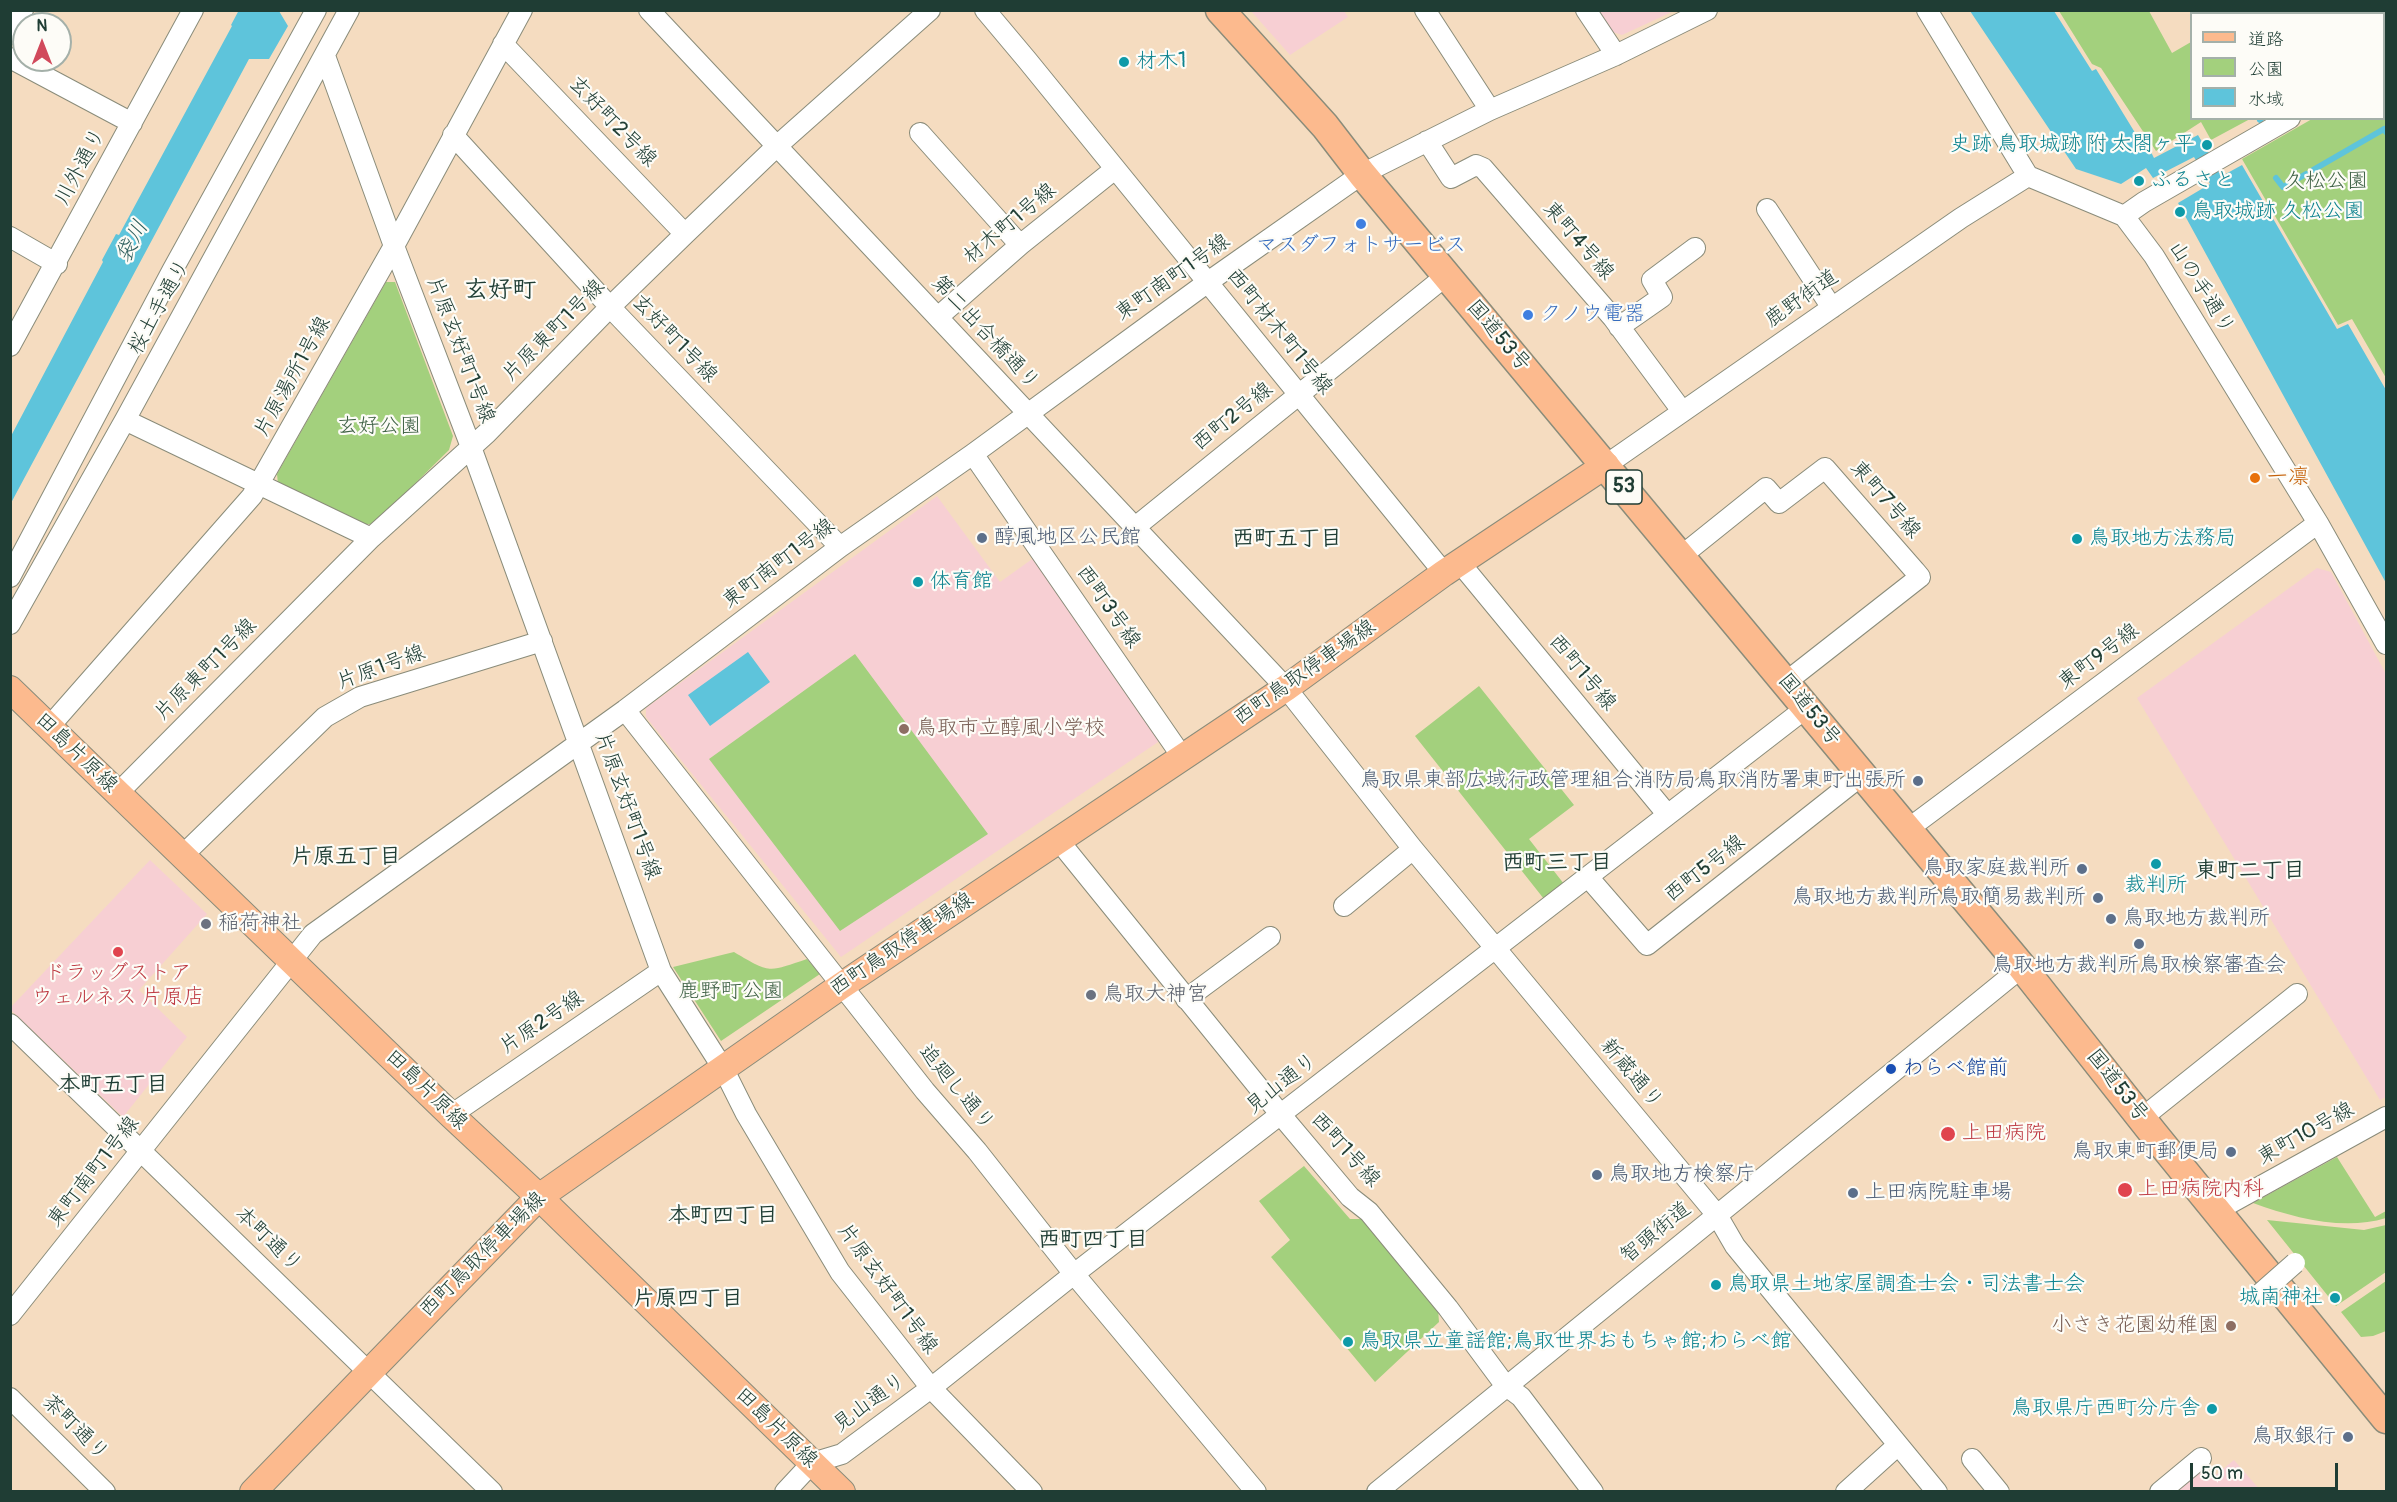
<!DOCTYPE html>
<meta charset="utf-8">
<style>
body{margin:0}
#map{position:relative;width:2397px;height:1502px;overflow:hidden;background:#f5dcc0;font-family:Pangolin,"Klee One",sans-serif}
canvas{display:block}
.frame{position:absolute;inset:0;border:12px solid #1f3d34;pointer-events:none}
.legend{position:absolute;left:2190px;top:12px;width:195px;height:108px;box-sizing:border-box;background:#fdfcf7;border:2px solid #a4b0a9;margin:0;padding:8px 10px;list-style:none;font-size:18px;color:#1f3d34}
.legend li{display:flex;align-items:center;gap:12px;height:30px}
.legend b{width:30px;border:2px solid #a4b0a9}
.north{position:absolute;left:12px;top:12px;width:60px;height:60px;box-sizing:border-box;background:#fdfcf7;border:2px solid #a4b0a9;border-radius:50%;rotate:0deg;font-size:16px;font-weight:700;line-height:24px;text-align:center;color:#1f3d34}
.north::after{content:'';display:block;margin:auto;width:21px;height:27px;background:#d1495b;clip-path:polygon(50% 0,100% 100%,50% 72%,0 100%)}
.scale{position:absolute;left:2190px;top:1463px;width:148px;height:27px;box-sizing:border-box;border:3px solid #1f3d34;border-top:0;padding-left:8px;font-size:18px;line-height:21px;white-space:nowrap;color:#1f3d34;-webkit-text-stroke:4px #fdfcf7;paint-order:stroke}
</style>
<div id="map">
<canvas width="2397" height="1502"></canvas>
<div class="frame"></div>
<ul class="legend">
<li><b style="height:8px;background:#fcba8e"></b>道路</li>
<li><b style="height:16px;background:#a3d07d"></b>公園</li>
<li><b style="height:16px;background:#5ec4db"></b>水域</li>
</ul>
<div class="north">N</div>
<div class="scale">50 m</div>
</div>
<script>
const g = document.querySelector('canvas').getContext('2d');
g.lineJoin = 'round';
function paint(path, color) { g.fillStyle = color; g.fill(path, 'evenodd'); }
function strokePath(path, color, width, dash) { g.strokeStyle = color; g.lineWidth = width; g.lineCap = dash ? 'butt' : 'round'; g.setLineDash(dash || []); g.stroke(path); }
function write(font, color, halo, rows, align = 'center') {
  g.font = font + ' Pangolin,"Klee One",sans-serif'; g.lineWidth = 4.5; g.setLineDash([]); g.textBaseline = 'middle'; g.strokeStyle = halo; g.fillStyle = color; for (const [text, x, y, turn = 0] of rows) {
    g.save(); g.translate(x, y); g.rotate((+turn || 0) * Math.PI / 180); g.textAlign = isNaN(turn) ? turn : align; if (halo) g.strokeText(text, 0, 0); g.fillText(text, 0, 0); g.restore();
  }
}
paint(new Path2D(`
 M1251,11h93l4,6 -58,38z
 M1599,11h75l-52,24 -9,-3z
 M937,496l63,86 35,-25 126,183 -320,217 -195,-240v-9z
 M2317,568l14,4 55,102v423l-6,3 -243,-402z
 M150,860l57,54 -68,76 48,47 -64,80 -112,-107v-3z
 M2234,1460l27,31 -93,1 34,-28 11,13z`), '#f7cfd3');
paint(new Path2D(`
 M2059,11h90l23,42 19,-11 1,76 58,1 -39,21 -10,-18 -45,29 -55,-83 -9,-4z
 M2386,76v302l-34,-59 -14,6 -96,-166 70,-40 72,-1v-41z
 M386,282h9l58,154 -4,14 -75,74h-13l-83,-40 -1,-10z
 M855,654l133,180 -148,97 -131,-172z
 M1479,686l95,119 -45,34 35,45 -20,15 -129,-163z
 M734,952c37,22 34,20 73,7l13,15 -99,67 -48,-74z
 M2337,1157l38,60 11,-6v7c-42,13 -92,0 -133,-15z
 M1304,1166l46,53h12l76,90 1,13 -64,60 -104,-125 19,-17 -31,-39z
 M2267,1220l97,10 22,-5v47l-50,34z
 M2386,1281v50l-13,5 -12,1 -20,-25z`), '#a3d07d');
paint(new Path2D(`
 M239,10l40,1 9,15 -19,33h-20l-238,444v-67l92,-174 -1,-2 14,-26 3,1 113,-209 -1,-1z
 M1970,11h84l38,60 4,-2 49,80 4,-1 5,10 44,-23 24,41 20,-11 95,164 11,-5 38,66v193l-208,-380 32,-19 -16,-27 -41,21 -7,-10 -25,16 -45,-15z
 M748,652l22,30 -60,44 -22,-31z`), '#5ec4db');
strokePath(new Path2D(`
 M2384,48l2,-1
 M2260,120l2,-2
 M2313,170l71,-41 2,3
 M2276,178l7,9 23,-13`), '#5ec4db', 6);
const minor = new Path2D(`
 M649,10l637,678 127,161 304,366 18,31 202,246
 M985,10l42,50 417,513
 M1425,10l65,100
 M1586,10l30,45
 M1927,10l101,166 96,40 30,40 164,267 68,121
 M10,34l13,-24
 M503,44l182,190
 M325,56l69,190 77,201 190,524 63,99 22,44 94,158 91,116 101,104
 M10,58l122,65
 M2384,66l2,-2
 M920,133l100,112
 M453,135l157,172 230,240
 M1427,141l24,37 25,-13 7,3 130,150 69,93
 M1767,209l65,99
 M2124,216l20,-14 146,-84
 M10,237l47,27
 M938,317l82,-72 95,-76
 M1619,327l43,-30 -10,-17 43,-32
 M10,346l183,-336
 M125,420l246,118
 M973,454l210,304
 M1606,465l355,-247 67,-42
 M1134,528l313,-253
 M1680,557l86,-69 13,15 46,-35 90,103 5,6 -134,105
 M1460,563l207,251
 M10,577l162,-306 144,-261
 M10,624l115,-204 224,-410
 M625,710l300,381 52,60 97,123 182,218
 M49,727l203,-231 142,-250 128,-236
 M117,794l254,-256 116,-105 123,-126 75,-73 93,-89 152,-135
 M1908,829l410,-306
 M1059,841l222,274 69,82 19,15 79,96 57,77 16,12 72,95
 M182,856l143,-139 35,-20 182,-56
 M1588,877l59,68 215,-170
 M1344,906l69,-57
 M1186,999l84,-62
 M10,1024l482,468
 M451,1115l210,-144
 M2142,1118l155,-124
 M2216,1211l170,-94
 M10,1315l303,-381 312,-224 215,-163 133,-93 235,-172 154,-108 128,-64 126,-55 91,-45
 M10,1398l95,94
 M1972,1459l27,33
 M785,1492l27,-29 30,-9 89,-66 143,-114 732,-566
 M1377,1492l645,-525
 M1846,1492l52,-47
 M2160,1492l41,-34`);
const major = new Path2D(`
 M10,689l441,426 88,82 303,295
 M253,1492l286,-295 302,-211 445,-298 158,-115 162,-108`);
const highway = new Path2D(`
 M1220,10l105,116 37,48 660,793 131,166 233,286`);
strokePath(minor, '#8a8c7a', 22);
strokePath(major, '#8a8c7a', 28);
strokePath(highway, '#8a8c7a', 31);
strokePath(minor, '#fff', 20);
strokePath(major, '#fcba8e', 26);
strokePath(highway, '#fcba8e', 28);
const minorBridge = new Path2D(`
 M2261,1293l34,-30`);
strokePath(minorBridge, '#8a8c7a', 22, []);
strokePath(minorBridge, '#fff', 20);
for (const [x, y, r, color] of [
 [1124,62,6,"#0f9aa8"],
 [2207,145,6,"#0f9aa8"],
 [2139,181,6,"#0f9aa8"],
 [2180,212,6,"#0f9aa8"],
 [1361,224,6,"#3f7fe0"],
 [1528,315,6,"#3f7fe0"],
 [2255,478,6,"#e8710a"],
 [982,538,6,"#5c6f8a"],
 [2077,539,6,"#0f9aa8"],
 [918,582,6,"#0f9aa8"],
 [904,729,6,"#8d6e63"],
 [1918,781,6,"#5c6f8a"],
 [2156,864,6,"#0f9aa8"],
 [2082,869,6,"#5c6f8a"],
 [2098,898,6,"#5c6f8a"],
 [2111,919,6,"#5c6f8a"],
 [206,924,6,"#6b7280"],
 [2139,944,6,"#5c6f8a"],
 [118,952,6,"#e0444e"],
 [1091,995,6,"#6b7280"],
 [1891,1069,6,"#1a4fb4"],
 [1948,1134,8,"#e0444e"],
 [2231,1152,6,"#5c6f8a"],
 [1597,1175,6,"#5c6f8a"],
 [2125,1190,8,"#e0444e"],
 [1853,1193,6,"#5c6f8a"],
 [1716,1285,6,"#0f9aa8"],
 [2335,1298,6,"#0f9aa8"],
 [2231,1326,6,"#8d6e63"],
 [1348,1342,6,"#0f9aa8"],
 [2212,1409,6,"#0f9aa8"],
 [2348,1437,6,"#5c6f8a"]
]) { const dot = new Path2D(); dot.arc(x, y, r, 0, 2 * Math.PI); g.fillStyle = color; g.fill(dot); strokePath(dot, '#fdfcf7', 2); }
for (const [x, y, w] of [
 [1624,487,36]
]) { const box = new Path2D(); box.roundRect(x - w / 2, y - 17, w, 34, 4.5); g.fillStyle = '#fdfcf7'; g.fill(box); strokePath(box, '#1f3d34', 1.5); }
write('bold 20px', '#1f3d34', null, [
 ["53",1624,487]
]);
write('21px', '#0d838f', '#fdfcf7', [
 ["材木1",1136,62],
 ["史跡 鳥取城跡 附 太閤ヶ平",2195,145,"right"],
 ["ふるさと",2151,181],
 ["鳥取城跡 久松公園",2192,212],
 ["鳥取地方法務局",2089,539],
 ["体育館",930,582],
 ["裁判所",2156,886,"center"],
 ["鳥取県土地家屋調査士会・司法書士会",1728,1285],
 ["城南神社",2323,1298,"right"],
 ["鳥取県立童謡館;鳥取世界おもちゃ館;わらべ館",1360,1342],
 ["鳥取県庁西町分庁舎",2200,1409,"right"]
], 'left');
write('21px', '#1f3d34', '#fdfcf7', [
 ["玄好町2号線",612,122,46],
 ["川外通り",81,167,-62],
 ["材木町1号線",1010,224,-40],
 ["東町4号線",1578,241,49],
 ["東町南町1号線",1173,278,-35],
 ["山の手通り",2201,288,58],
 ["鹿野街道",1802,299,-35],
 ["桜土手通り",160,307,-61],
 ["片原東町1号線",554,331,-45],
 ["西町材木町1号線",1279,332,51],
 ["第二出合橋通り",985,333,47],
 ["国道53号",1498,336,50],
 ["玄好町1号線",674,339,46],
 ["片原玄好町1号線",460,350,69],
 ["片原湯所1号線",293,377,-61],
 ["西町2号線",1233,417,-39],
 ["東町7号線",1885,500,49],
 ["東町南町1号線",779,564,-37],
 ["西町3号線",1108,607,55],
 ["東町9号線",2099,657,-37],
 ["片原1号線",381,668,-20],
 ["片原東町1号線",206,670,-45],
 ["西町鳥取停車場線",1305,673,-35],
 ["西町1号線",1582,673,50],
 ["国道53号",1809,710,51],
 ["田島片原線",76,753,44],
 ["片原玄好町1号線",627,806,70],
 ["西町5号線",1705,869,-38],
 ["西町鳥取停車場線",902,945,-34],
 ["片原2号線",542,1023,-34],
 ["新蔵通り",1631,1074,50],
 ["見山通り",1282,1084,-38],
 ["国道53号",2117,1086,52],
 ["追廻し通り",956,1088,50],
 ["田島片原線",426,1090,44],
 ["東町10号線",2306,1134,-29],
 ["西町1号線",1345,1150,48],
 ["東町南町1号線",94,1172,-52],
 ["智頭街道",1656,1233,-39],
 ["本町通り",268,1240,44],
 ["西町鳥取停車場線",483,1255,-45],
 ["片原玄好町1号線",887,1289,54],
 ["見山通り",870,1403,-36],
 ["茶町通り",75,1428,45],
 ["田島片原線",776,1428,44]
]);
write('21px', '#406246', '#fdfcf7', [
 ["久松公園",2326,182],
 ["玄好公園",379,427],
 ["鹿野町公園",731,992]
]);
write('21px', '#366cbe', '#fdfcf7', [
 ["マスダフォトサービス",1361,246],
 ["クノウ電器",1540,315,"left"]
]);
write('21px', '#c56008', '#fdfcf7', [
 ["一凛",2267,478]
], 'left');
write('21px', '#4e5e75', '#fdfcf7', [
 ["醇風地区公民館",994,538,"left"],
 ["鳥取県東部広域行政管理組合消防局鳥取消防署東町出張所",1906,781],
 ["鳥取家庭裁判所",2070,869],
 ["鳥取地方裁判所鳥取簡易裁判所",2086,898],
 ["鳥取地方裁判所",2123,919,"left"],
 ["鳥取地方裁判所鳥取検察審査会",2139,966,"center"],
 ["鳥取東町郵便局",2219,1152],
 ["鳥取地方検察庁",1609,1175,"left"],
 ["上田病院駐車場",1865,1193,"left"],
 ["鳥取銀行",2336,1437]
], 'right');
write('21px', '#785e54', '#fdfcf7', [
 ["鳥取市立醇風小学校",916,729],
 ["小さき花園幼稚園",2219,1326,"right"]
], 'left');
write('21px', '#5b616d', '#fdfcf7', [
 ["稲荷神社",218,924],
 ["鳥取大神宮",1103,995]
], 'left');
write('21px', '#be3a42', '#fdfcf7', [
 ["ドラッグストア",118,974,"center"],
 ["ウェルネス 片原店",118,998,"center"],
 ["上田病院",1962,1134],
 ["上田病院内科",2138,1190]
], 'left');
write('21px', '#164399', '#fdfcf7', [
 ["わらべ館前",1903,1069]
], 'left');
write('italic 22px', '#2f5f5e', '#fdfcf7', [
 ["袋川",133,242,-62]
]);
write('bold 22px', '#1f3d34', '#fdfcf7', [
 ["西町五丁目",1287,539],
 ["片原五丁目",346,857],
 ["西町三丁目",1557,863],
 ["東町二丁目",2250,871],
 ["本町五丁目",113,1085],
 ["本町四丁目",723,1216],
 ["西町四丁目",1093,1240],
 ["片原四丁目",688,1299]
]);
write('bold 24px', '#1f3d34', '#fdfcf7', [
 ["玄好町",500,291]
]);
</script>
